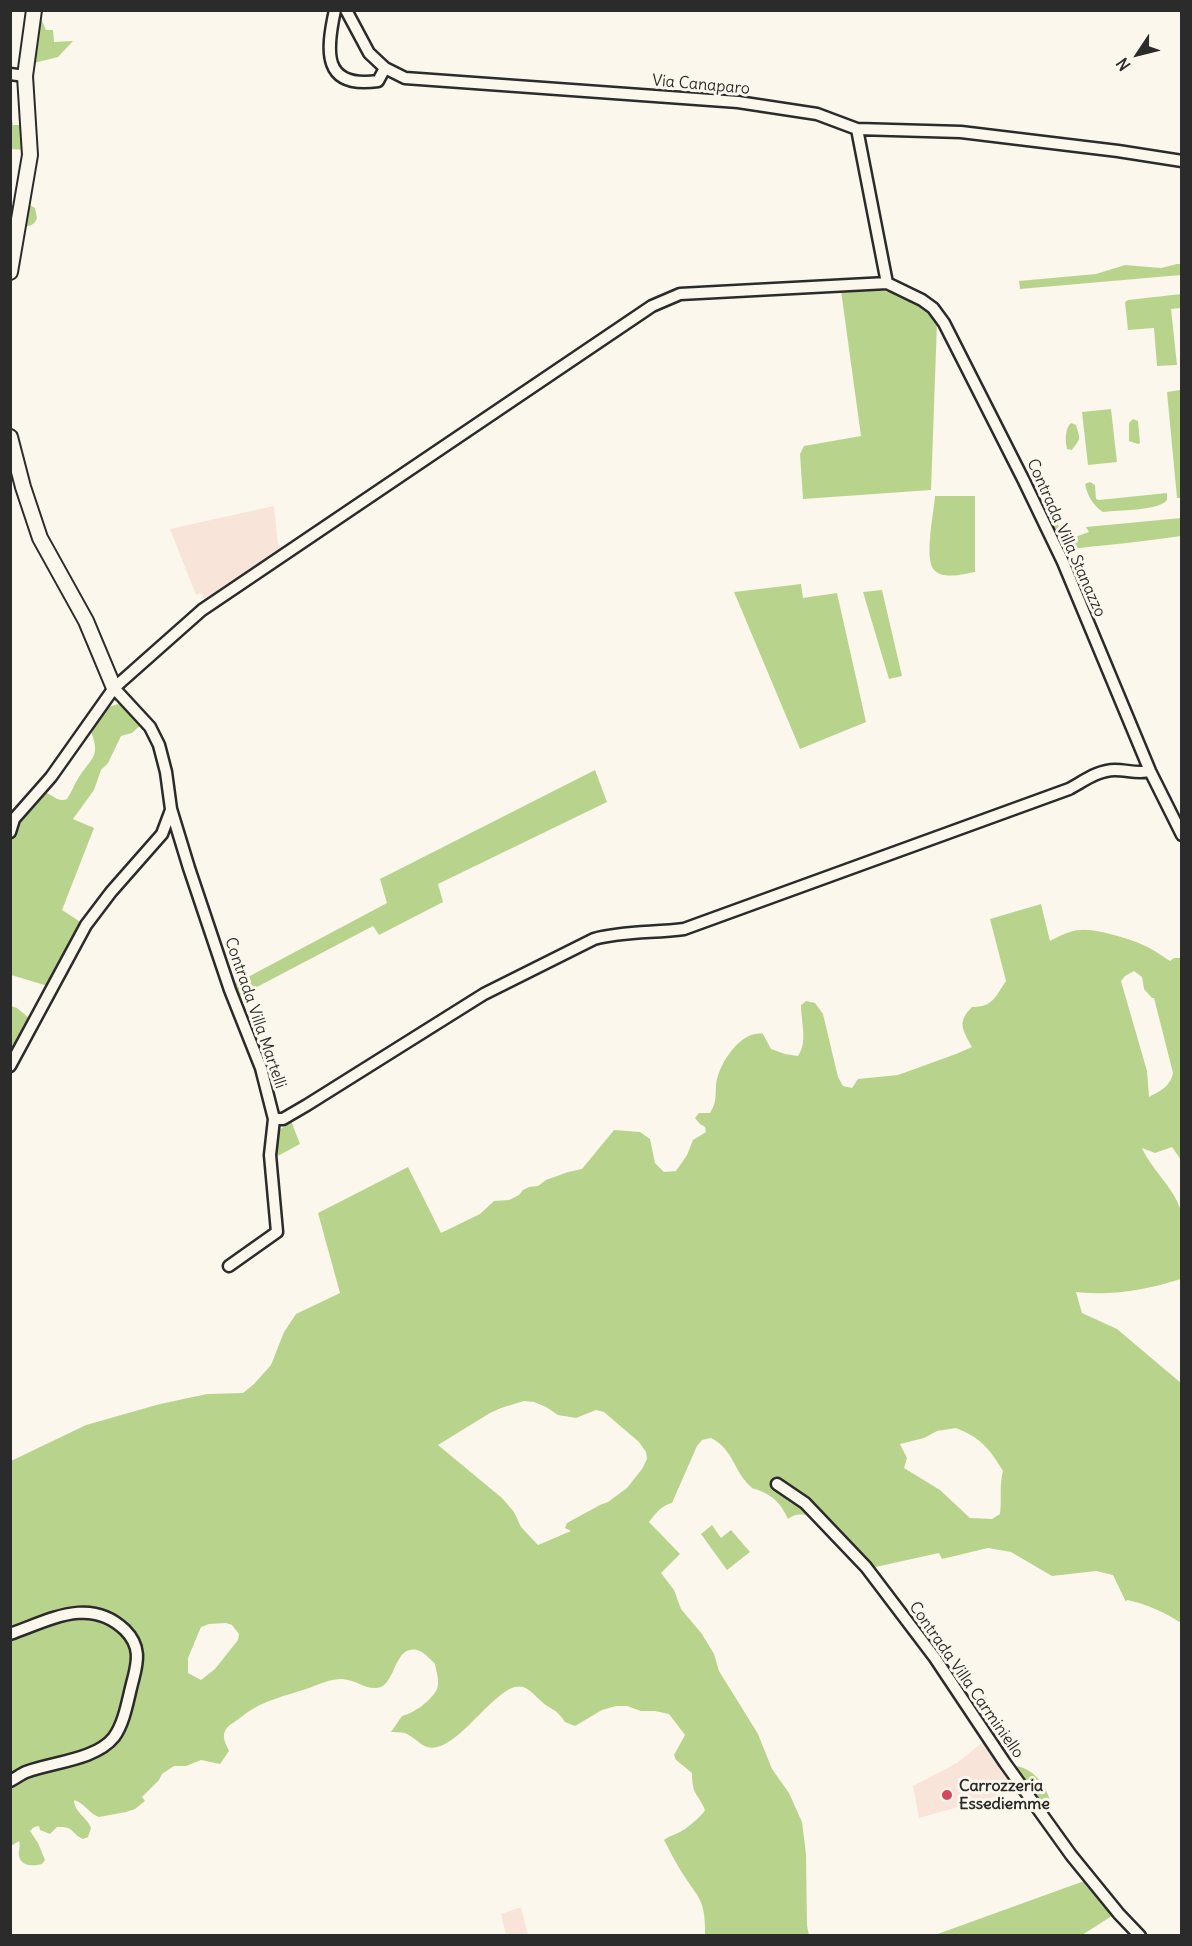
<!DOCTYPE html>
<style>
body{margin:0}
#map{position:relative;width:1192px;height:1946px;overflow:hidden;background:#fbf7ec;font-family:Delius,sans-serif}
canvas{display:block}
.frame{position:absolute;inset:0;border:12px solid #2b2b2b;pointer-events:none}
.north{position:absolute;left:1108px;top:24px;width:60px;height:60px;-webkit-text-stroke:4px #fbf7ec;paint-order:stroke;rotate:235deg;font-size:16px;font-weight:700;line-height:24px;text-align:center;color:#2b2b2b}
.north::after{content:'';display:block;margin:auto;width:21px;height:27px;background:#2b2b2b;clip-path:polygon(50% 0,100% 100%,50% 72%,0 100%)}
</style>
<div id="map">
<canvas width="1192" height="1946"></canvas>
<div class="frame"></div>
<div class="north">N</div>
</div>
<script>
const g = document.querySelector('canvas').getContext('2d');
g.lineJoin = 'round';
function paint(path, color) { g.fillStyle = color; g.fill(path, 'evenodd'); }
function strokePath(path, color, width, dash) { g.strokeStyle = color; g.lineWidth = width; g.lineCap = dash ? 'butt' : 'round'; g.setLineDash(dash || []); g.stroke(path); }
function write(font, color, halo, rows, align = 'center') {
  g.font = font + ' Delius,sans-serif'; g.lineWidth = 6; g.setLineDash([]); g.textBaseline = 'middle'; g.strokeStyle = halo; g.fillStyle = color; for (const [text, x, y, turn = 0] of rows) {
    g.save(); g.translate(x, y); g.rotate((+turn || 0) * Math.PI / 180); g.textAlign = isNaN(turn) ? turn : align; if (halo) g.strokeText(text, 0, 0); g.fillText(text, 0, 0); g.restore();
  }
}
paint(new Path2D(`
 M274,506l4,38 5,6 -76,53 -6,-10 -5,2 -26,-66z
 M984,1741l34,49 -99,28 -6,-32 44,-23z
 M521,1907l7,28h-22l-5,-21z`), '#f9e4da');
paint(new Path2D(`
 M39,14l7,16h7l1,12 19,-1 -15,16 -28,7z
 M10,120h2l1,5h11v25l-13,-1z
 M28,204l7,4 2,10c-2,7 -8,9 -15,8z
 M1177,264h4v11l-161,14 -1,-8 77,-7 29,-9 36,3z
 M881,290c20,5 45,13 56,32l-6,168 -128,9 -3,-45 4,-8 57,-10 -20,-145z
 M1181,294v14l-10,1 6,56 -20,1 -3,-38 -26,2 -3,-28 3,-2z
 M1180,390l2,108h-5l-10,-106z
 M1111,409l6,53 -29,3 -6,-53z
 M1133,419l5,2 2,22 -2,1 -9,-3v-18z
 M1071,423l5,2c4,15 6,11 -4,25l-5,-1c-2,-8 -2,-21 4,-26z
 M1090,482l5,3 1,14 3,1 68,-7v7c-8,11 -49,10 -64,12 -9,-5 -16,-17 -18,-28z
 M935,496h40v76c-12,2 -31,8 -41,-2 -10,-11 0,-59 1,-74z
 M1047,513l5,2 15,25 22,-8 -3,-5 95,-9v18c-39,6 -78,9 -118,14z
 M801,584l2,14 34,-5 29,129 -66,27 -66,-157z
 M882,590l20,86 -13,3 -26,-87z
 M118,704l12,7 12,13 -10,9 -11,3 -13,27 -7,7 -7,20 -21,29 21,9 -32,82 20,13 -15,24 -19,39 -37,-11 -1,-149 34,-34c8,2 14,11 23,7 5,-7 7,-15 12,-22 14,-21 22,-21 11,-48 7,-13 14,-22 28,-25z
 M595,770l12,32 -169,82 5,18 -64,33 -6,-9 -137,72 -5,-12 156,-83 -7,-24z
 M1041,904l9,37c10,-5 20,-11 31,-11 10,-1 20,2 29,4 27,7 37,11 60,27l4,-3h7v202l-9,-13 -17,6 -13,-5c11,24 33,40 40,66l-1,65c-35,11 -68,17 -105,13l6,21 35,16 64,54v240c-17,-11 -34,-19 -54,-23l-1,2 -13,-27 -17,-4 -44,5 -41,-24 -23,-4 -46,11 -3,-6 -68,15 -60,-52c-8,-2 -16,-3 -23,3 -7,-15 -14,-23 -30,-29 -5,-2 -4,0 -8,-4 -17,-16 -16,-36 -39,-48l-9,2 -5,6 -25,57c-10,2 -17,11 -23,19l31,32 -19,19 13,17 7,19 21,25 12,20 5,17 39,63 14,35 17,24 13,29 4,32 1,72 2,9h-104c1,-39 -9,-38 -27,-69 -5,-8 -9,-17 -14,-26 5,-4 8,-4 14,-7 7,-3 23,-16 27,-23 -7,-17 -13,-14 -13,-37l-16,-13 -2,-5 11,-20 -16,-21 -14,-3h-14l-14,-5h-11l-14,4 -27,16 -10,-4c-9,-14 -13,-11 -24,-21 -5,-4 -11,-12 -18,-14 -23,-7 -58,54 -86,60 -14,4 -20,-9 -32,-14 -4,-1 -10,-1 -14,-1l11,-16c12,-3 29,-15 35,-27 3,-8 -1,-18 -2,-25 -5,-5 -11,-12 -18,-14 -24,-5 -21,37 -40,38 -12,1 -24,-9 -35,-9 -13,0 -24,6 -36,10 -24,8 -46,12 -66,29 -6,5 -14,7 -16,16 -1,6 3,12 5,17l-9,13 -19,-4 -15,6h-12l-12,8 -3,6 -17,17 3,4 -10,8 -9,3 -27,5c-10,-3 -14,-14 -25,-17 0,12 13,17 17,28l-3,9 -5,2c-13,-6 -8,-13 -26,-12l-7,7 -10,-4 -1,-4 -5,1 -4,4 8,12 7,17 -3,4c-8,2 -21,3 -23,-8 -1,-5 2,-9 0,-15l-8,5v-385l75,-36 74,-21 47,-10 36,-1 11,-9 17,-19 13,-33 12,-18 44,-21 -22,-80 90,-46 33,66 39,-19 14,-13 15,-1 10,-5 4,-5 6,-3 9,-1 8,-6 22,-8 14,-3 32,-39 26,2 10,7 5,24 9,9 12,-1 11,-16 6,-15 13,-8 -1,-5 -5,-3 -5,-6 4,-5h11c7,-12 5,-14 6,-27 1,-20 25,-57 47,-52l8,15 14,5 13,2c10,-14 3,-34 3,-51l5,-4 9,2 8,11 15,63 5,9 9,2 6,-9 40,-4 58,-21 16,-7c-10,-18 -15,-25 0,-40 21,0 23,-10 34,-26l-16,-62zM1134,971l8,6 2,12 8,9h2l19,75c-3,14 -13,18 -24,24l-2,-26 -26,-90 4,-5zM524,1401l10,1 12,5 12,8 18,3 20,-8 8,2 35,30 7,10 1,7 -5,10 -15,19 -19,14 -8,3 -33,18 -2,5 6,3 -33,14 -17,-18 -7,-15 -12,-14 -64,-53 52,-32 11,-5zM956,1428c25,10 33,20 47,43 -4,14 -1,28 -3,43l-8,5 -22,-1 -30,-28 -36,-22 3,-10 -7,-14 24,-6 13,-7zM226,1623l6,2 7,9 -1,6 -23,29 -14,11 -13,-7v-15l13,-31 8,-3z
 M11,1006l6,2 12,10 -2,9 -16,30z
 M291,1121l9,23 -26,14 3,-26z
 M712,1525l9,13 10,-8 19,22 -23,18 -26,-36z
 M1013,1766c21,0 36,23 39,42l-16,6z
 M1087,1880l28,34 -33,21 -150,1z`), '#b8d48c');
const minor = new Path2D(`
 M335,10c-9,41 -13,79 43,71l7,-13
 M346,10l23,43 16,15 20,10 333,24 79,12 40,15 30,154
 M10,74l15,2
 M857,129l104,3 157,19 64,10
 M114,688l36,39 9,18 7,27 5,37 18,59 41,122 31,78 13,51 -4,36 7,77 -48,34
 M10,832l4,-13 37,-42 63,-89 88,-78 450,-304 28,-12 207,-11 35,17 11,8 11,15 80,158 39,81 87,209 32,64
 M10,1066l76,-141 25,-33 51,-58 9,-24
 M274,1119h9l24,-14 177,-111 110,-55c29,-8 60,-6 90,-10l385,-140c15,-8 29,-19 46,-19 12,0 23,4 35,1
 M777,1484l28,19 61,64 69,91 70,105 66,92 48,59 21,22
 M10,1634c40,-14 80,-38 115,-4 16,16 13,31 8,50 -5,18 -8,42 -19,57 -18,23 -62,25 -88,35 -5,2 -10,6 -16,9`);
const tertiary = new Path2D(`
 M10,272l20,-117 -5,-79 9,-66
 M10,437l13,50 17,51 46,83 28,67`);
strokePath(minor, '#2b2b2b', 15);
strokePath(tertiary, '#2b2b2b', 18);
strokePath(minor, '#fbf7ec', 10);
strokePath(tertiary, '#fbf7ec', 14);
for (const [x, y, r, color] of [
 [947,1795,6,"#d1495b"]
]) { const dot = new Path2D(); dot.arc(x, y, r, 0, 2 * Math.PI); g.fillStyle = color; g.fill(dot); strokePath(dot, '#fbf7ec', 2); }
write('16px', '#2b2b2b', '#fbf7ec', [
 ["Via Canaparo",701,85,5],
 ["Contrada Villa Stanazzo",1066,538,66],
 ["Contrada Villa Martelli",255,1013,71],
 ["Contrada Villa Carminiello",966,1680,55]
]);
write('bold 16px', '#2b2b2b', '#fbf7ec', [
 ["Carrozzeria",959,1786],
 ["Essediemme",959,1804]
], 'left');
</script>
